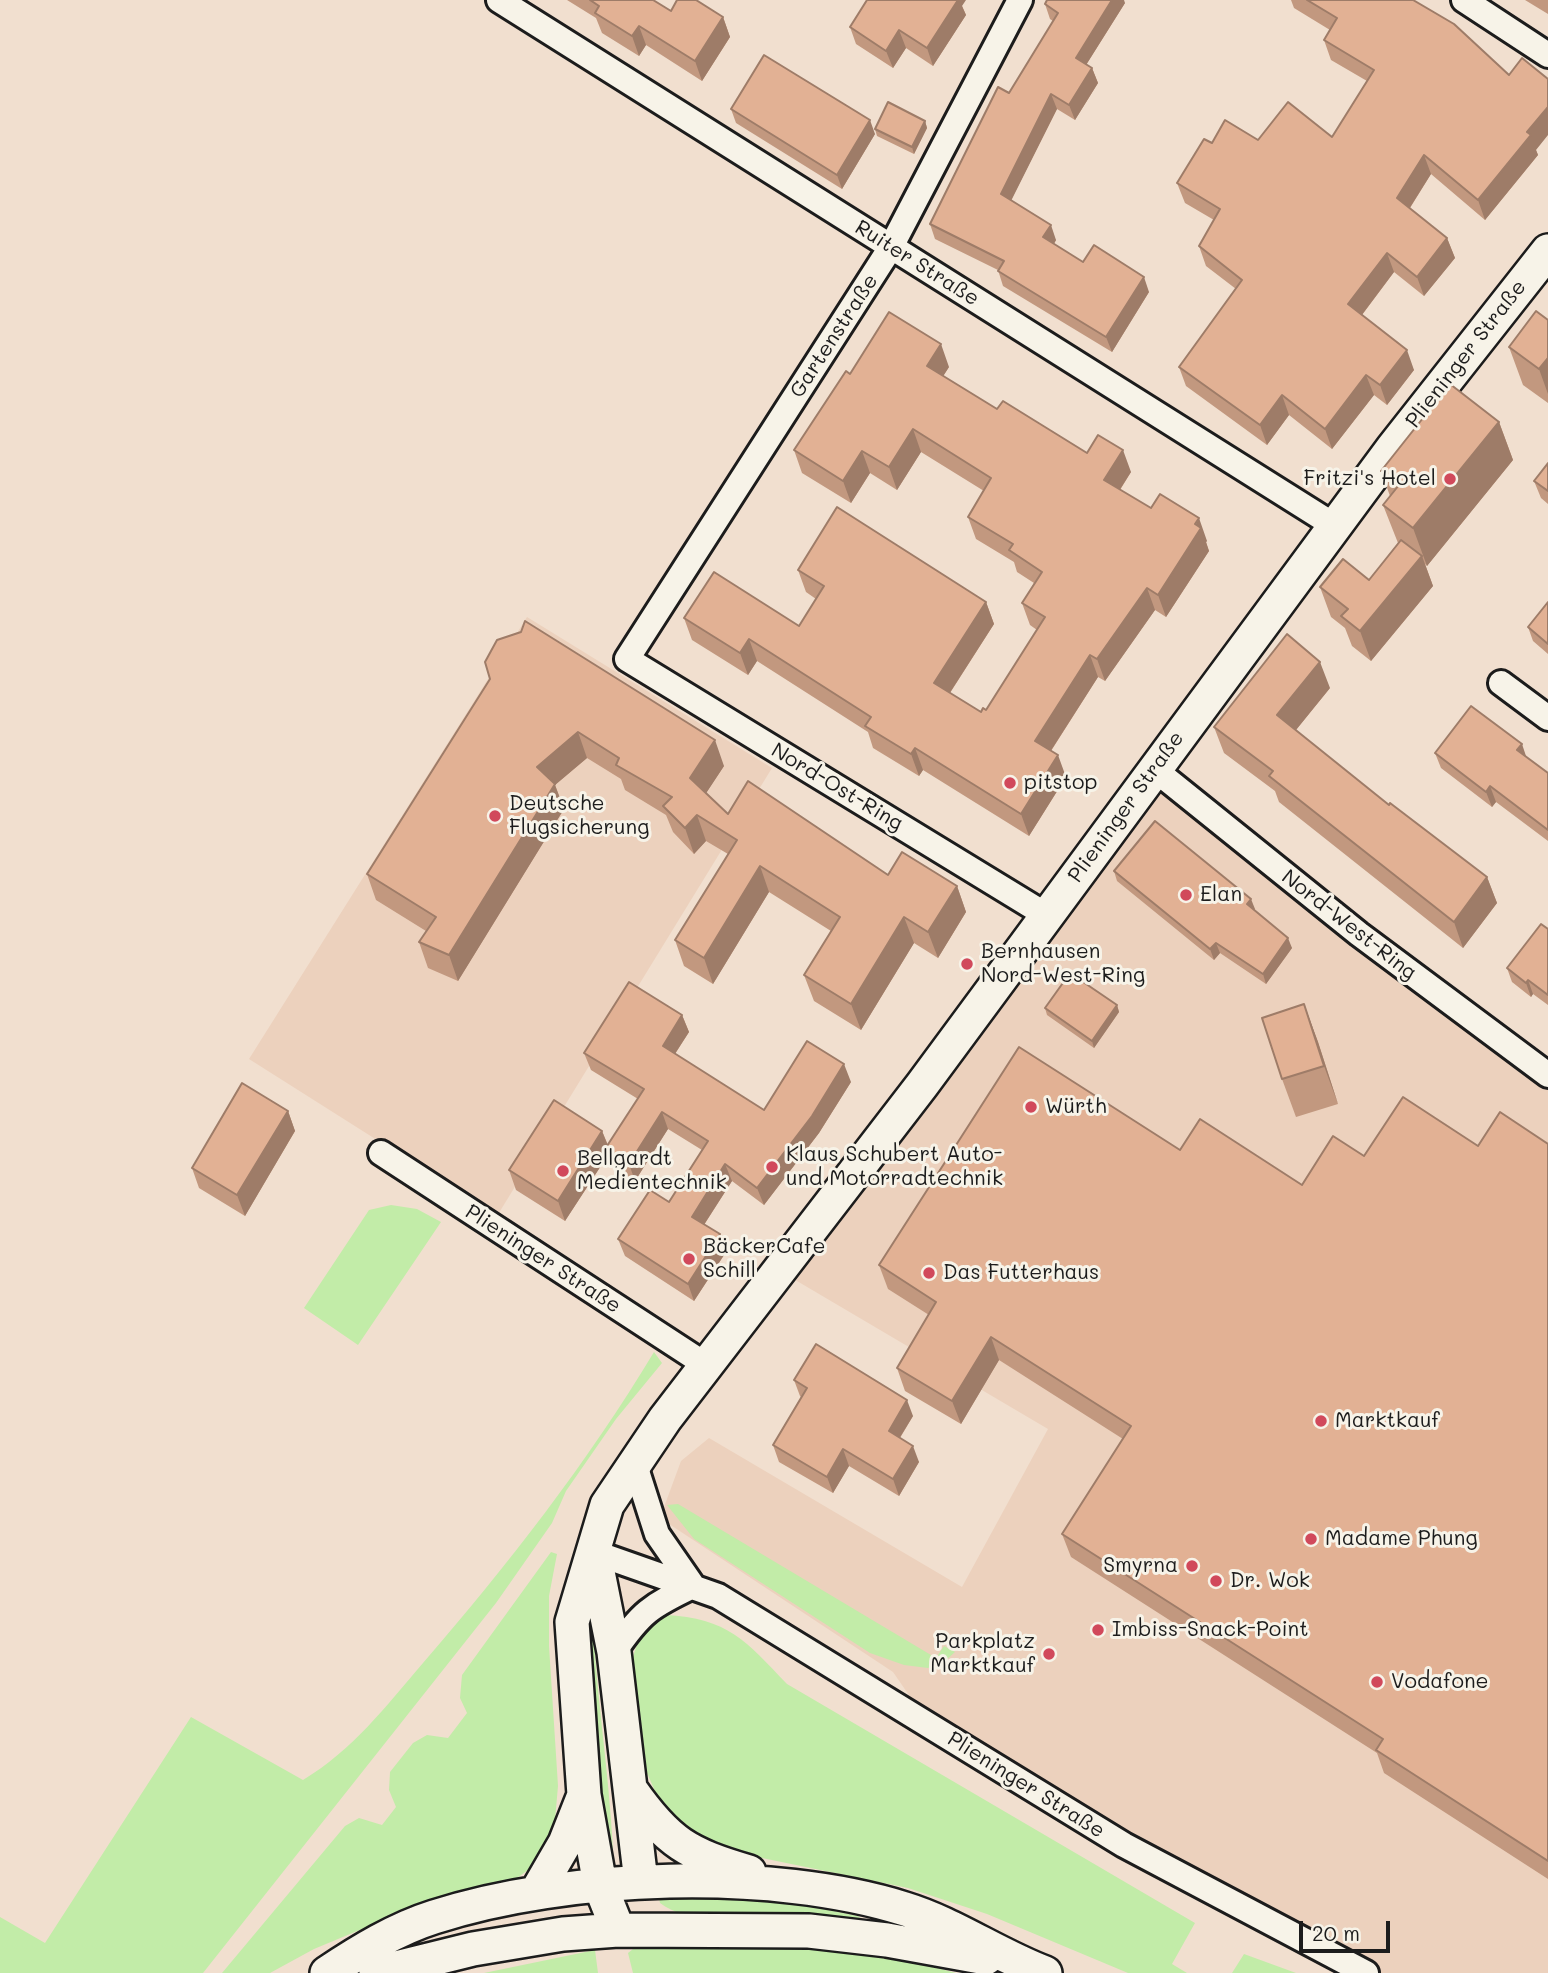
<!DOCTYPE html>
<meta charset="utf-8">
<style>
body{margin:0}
#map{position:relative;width:1548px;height:1973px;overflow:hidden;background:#f1dfcf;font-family:Mali,sans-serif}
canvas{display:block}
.scale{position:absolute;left:1299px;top:1921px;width:91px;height:32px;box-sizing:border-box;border:4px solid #1c1c1c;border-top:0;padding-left:9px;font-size:21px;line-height:24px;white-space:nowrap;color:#1c1c1c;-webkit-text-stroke:5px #f7f3e8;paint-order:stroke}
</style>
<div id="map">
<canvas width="1548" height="1973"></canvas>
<div class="scale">20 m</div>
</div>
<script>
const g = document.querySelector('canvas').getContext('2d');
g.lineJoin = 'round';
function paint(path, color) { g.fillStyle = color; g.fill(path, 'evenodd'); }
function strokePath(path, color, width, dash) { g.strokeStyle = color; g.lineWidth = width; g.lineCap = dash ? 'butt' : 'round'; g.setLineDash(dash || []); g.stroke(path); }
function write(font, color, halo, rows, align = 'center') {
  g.font = font + ' Mali,sans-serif'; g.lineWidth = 6; g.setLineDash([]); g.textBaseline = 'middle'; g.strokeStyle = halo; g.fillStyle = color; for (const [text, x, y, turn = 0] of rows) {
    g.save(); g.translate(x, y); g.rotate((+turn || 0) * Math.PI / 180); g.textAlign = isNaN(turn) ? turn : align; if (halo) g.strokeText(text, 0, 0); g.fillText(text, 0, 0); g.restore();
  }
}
paint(new Path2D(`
 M527,617l245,151 -275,448 -248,-157z
 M1154,769l394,306v898h-182l-435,-246 -38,-55 -233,-154 21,-57 28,-23 253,149 86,-158 -268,-158z`), '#ecd1bd');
paint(new Path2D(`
 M391,1205l26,4 24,13 -83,123 -54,-37 65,-98z
 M654,1352l8,11 -46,56 -50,72 -14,32 -56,80 -293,370h-203v-56l45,26 146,-226 112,63c51,-31 82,-73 120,-117 84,-97 165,-201 231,-311z
 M678,1504l258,154 8,-12 11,6 -10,9 -17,7 -24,-3 -34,-12 -176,-114 -27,-34z
 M551,1552l6,2 -8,42v50l9,140 -3,34 -9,27 -14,20 -19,14 -98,26 -101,42 -44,24h-48l123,-147 14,-8 23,7 14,-18 -7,-17 1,-18 23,-29 14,-8 21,3 19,-25 -7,-15 2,-23z
 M586,1595l6,4c2,84 17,168 21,253l-4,5h-5z
 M665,1615c63,3 81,26 122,69l408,239 -23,41 15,9h-59l-141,-59 -79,-26 -146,-30 -28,-2 -60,-35 -16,-23 -11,-25 -14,-116 7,-23 13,-14z
 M664,1895l109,4 85,17 5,4 -2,5c-53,-1 -160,9 -201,-22l-1,-5z
 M638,1945c107,1 214,-2 318,28h-323l-5,-20z
 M595,1950l3,23h-114z
 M1244,1954l52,19h-64z`), '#c2eca8');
const minor = new Path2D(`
 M499,0l836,526
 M1020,0l-129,247 -264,412 419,256
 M1464,0l84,55
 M1501,683l47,35
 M1154,769l205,165 189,141
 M381,1153l325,212
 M634,1462l23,72 36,52
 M593,1552l125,44 406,249 242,128
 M614,1652c27,-40 37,-46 79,-66`);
const secondary = new Path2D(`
 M594,1552l20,100 27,230
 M631,1790c37,53 57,64 118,82
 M536,1893l29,-50 19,-48
 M618,1930l-18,-45 -16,-90 -12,-173 35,-117 58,-86 257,-334 470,-636 156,-198
 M327,1973c33,-22 69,-44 107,-56 133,-43 338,-50 471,-8 49,15 92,46 140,64
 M376,1973l97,-24 90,-15 55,-4 191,1 78,9 99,18`);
strokePath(minor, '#1c1c1c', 30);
strokePath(secondary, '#1c1c1c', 38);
strokePath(minor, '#f7f3e8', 24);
strokePath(secondary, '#f7f3e8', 33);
paint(new Path2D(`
 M567,0h86l18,11 52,6 7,20 -28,44 -56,-36 -7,11 -37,-23 -6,-15z
 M1291,0h122l123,150 2,5 -53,65 -54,-46 -21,34 37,30 8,20 -31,38 -30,-24 -32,43 52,55 -27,35 -13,-10 -42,54 -43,-34 -22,30 -81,-59 -7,-19 57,-78 -30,-23 -7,-20 15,-26 -29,-17 -8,-20 35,-40 120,-6 35,-56 -36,-21 -7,-20 6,-10 -36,-22z
 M1525,0h23v14z
 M1125,3l-39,62 6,3 6,15 -23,37 -18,-11 -46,91 45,40 -2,4 29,18 66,30 -37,60 -109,-66 -5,-16 -63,-31 -5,-15 123,-203 -3,-2 -5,-15z
 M962,6l4,9 -33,51 -27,-18 -13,20 -37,-24 -6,-17z
 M731,109l144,25 -33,55 -106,-66z
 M925,121l2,7 -13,26 -37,-18 -2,-7z
 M1548,320v83l-25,-18 -14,-38z
 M949,367l-6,9 54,33 90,44 44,19 -11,18 87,51 -1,1 3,9 -43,66 -11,-7 -50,71 -7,-4 -47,74 15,26 -37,59 -106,-66 -4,6 -46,-28 -5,-16 -111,-71 -9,14 -56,-35 -8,-22 115,8 17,-27 -10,-7 -8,-22 188,32 8,22 -44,69 31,19 5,-2 51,-80 -7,-5 -8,-22 12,-20 -17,-11 -3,-10 -38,-23 -8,-22 16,-26 -63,-39 -24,38 -27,-17 -19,30 -49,-30 -8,-23 56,-76z
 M1499,422l14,38 -86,106 -2,-2 8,22 -62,75 -19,-15 -7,-18 -14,-11 -11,-30 49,-7 29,-37 -15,-38 7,-9 -9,-25z
 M1548,463v41l-7,-6 -7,-17z
 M1548,602v52l-15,-13 -5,-14z
 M490,679l234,87 -18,27 22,21 160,61 69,11 9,26 -28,46 -24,-15 -53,87 -47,-29 -10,-26 27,-44 -62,-39 -56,92 -29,-18 -9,-26 53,-86 -22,-13 -12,13 -21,-22 -7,-17 -41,-25 -4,-11 -34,-21 -32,27 9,24 -106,172 -30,-13 -9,-26 7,-11 -50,-31 -9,-26z
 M1330,688l-34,42 93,75 98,72 10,26 -34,45 -184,-146 -4,-11 -51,-38 -10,-26z
 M1435,753l92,5 21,15v68l-52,-39 -4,5 -51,-39z
 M1114,871l141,38 -1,1 38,38 -26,36 -46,-31 -6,7 -97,-79z
 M1548,929v76l-15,-11 -2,3 -19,-15 -5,-14z
 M1304,1004l14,38 20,62 -42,13 -14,-38z
 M1117,1005l2,7 -25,36 -47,-33 -2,-7z
 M682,1015l7,17 -14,22 89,56 87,-28 -32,51 -55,72 -32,-24 -28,44 22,27 -32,49 -69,-45 -7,-17 51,-37 33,-52 -34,-21 -33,52 -23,-15 -4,-11 -43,66 -49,-31 -7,-20 93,-39 6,14 30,-46 -47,-29 -7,-17z
 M288,1111l7,20 -50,85 -46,-28 -7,-20z
 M1548,1144v735l-164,-106 -7,-20 -306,-196 -9,-23 61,-95 -124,-79 -38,64 -56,-33 -8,-23 32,-53 -41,-26 -9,-24 301,-115 122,35 62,-29 114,-10z
 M794,1380l119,36 -13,22 19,24 -20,34 -50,-30 -16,27 -54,-31 -6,-17 28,-48 -1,-1z`), '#c2987f');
paint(new Path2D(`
 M955,0h11l-4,6 4,9 -33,51 -6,-18z
 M1112,0h12l1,3 -44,70 -5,-15z
 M723,17l7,20 -28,44 -7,-20z
 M639,26l7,19 -7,11 -7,-20z
 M899,30l7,18 -13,20 -7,-17z
 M1092,68l6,15 -23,37 -6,-15z
 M1051,94l6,15 -50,100 -6,-15z
 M1548,107v28l-12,15 2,5 -53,65 -7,-20 49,-68z
 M870,120l5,14 -33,55 -5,-14z
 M925,121l2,7 -13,26 -2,-7z
 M1424,155l7,19 -27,43 -7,-19z
 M1051,225l5,15 -7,12 -6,-15z
 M1447,238l8,20 -31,38 -7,-19z
 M1387,253l7,19 -39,52 -7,-20z
 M1144,277l5,15 -37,60 -6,-15z
 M941,344l8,23 -14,22 -8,-23z
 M1407,350l7,20 -27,35 -7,-20z
 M1548,358v36l-9,-25z
 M1366,375l8,20 -42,54 -7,-20z
 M1282,395l7,20 -22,30 -7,-20z
 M1499,422l14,38 -86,106 -14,-38z
 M913,429l8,23 -24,38 -8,-23z
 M1123,450l8,22 -19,30 -8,-22z
 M862,451l8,22 -19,30 -8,-22z
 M1199,518l8,23 -1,1 3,9 -43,66 -8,-22z
 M1422,556l11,30 -62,75 -11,-30z
 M1147,588l8,22 -50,71 -8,-22z
 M986,602l8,22 -52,81 -8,-22z
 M749,639l8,22 -9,14 -8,-22z
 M1090,655l8,22 -55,86 -8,-22z
 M1320,662l10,26 -43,53 -10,-26z
 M578,732l9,26 -32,27 9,24 -106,172 -9,-26 88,-188z
 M715,740l9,26 -25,38 -9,-26z
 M1522,744l5,15 -10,-9z
 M915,748l8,22 -4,6 -8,-22z
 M1058,755l8,22 -37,59 -8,-22z
 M1490,786l6,16 -4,5 -6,-15z
 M697,815l9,26 -12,13 -9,-26z
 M760,866l9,26 -56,92 -9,-26z
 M1487,877l10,26 -34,45 -9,-26z
 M957,886l9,26 -28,46 -10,-26z
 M1251,899l4,10 -4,5 -4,-10z
 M904,917l10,26 -53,87 -10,-26z
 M1288,938l4,10 -26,36 -3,-10z
 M1216,943l4,10 -6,7 -4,-11z
 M1528,980l5,14 -2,3 -5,-14z
 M1304,1004l14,38 20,62 -14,-38z
 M1117,1005l2,7 -25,36 -2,-7z
 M682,1015l7,17 -20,31 -6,-17z
 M844,1064l7,18 -32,51 -55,72 -7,-17z
 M288,1111l7,20 -50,85 -8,-21z
 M662,1112l6,17 -33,52 -6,-17z
 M602,1131l8,20 -5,-2 3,6 -43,66 -7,-20z
 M725,1164l7,17 -34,53 -6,-17z
 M720,1234l6,18 -32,49 -6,-17z
 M991,1337l8,23 -38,64 -9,-23z
 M907,1400l6,16 -19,31 -5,-16z
 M913,1446l6,16 -20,34 -6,-17z
 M843,1449l6,17 -16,27 -6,-16z`), '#9e7c68');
const building = new Path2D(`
 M590,0h63l18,11 6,-11h19l27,17 -28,44 -56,-35 -7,10 -37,-23 4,-7z
 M867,0h91l-31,48 -28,-18 -13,21 -36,-24z
 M1047,0h65l-36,58 16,10 -23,37 -18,-11 -50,100 50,31 -8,12 40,25 11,-17 50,32 -38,60 -108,-66 6,-10 -74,-37 68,-137 11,6 49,-80 -13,-9z
 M1307,0h106l41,24 55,51 13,-17 26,21v28l-21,25 4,3 -53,65 -54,-45 -27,43 50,40 -30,39 -30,-24 -39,51 59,46 -27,35 -14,-10 -41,54 -43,-34 -22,30 -81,-58 63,-87 -43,-34 21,-37 -43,-26 27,-44 8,4 13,-23 33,20 30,-38 44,35 42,-67 -50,-30 13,-22z
 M764,55l106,65 -33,55 -106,-66z
 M888,102l37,19 -13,26 -37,-18z
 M1536,311l12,9v38l-9,11 -30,-22z
 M889,312l52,32 -14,22 70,43 6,-8 84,52 11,-18 25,15 -19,30 47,28 9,-14 39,24 -4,6 6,4 -43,67 -11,-7 -50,71 -7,-4 -55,86 23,14 -37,59 -106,-66 -4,6 -46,-28 6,-9 -122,-78 -9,14 -56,-35 30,-46 85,54 25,-40 -26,-16 39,-63 149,95 -52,81 47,29 2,-4 3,2 59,-93 -23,-14 20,-31 -33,-22 4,-6 -45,-27 23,-39 -78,-49 -24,38 -27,-16 -19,30 -49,-31 52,-79 4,3z
 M1450,384l49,38 -86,106 -30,-23 16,-20 -18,-14z
 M1548,463v28l-14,-10z
 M1401,540l21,16 -62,75 -19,-15 7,-7 -28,-22 23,-28 26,21z
 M1548,602v42l-20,-17z
 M525,621l190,119 -25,38 38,36 20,-33 140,94 14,-23 55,34 -29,46 -24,-15 -53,87 -47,-29 36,-58 -80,-51 -56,92 -29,-18 62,-100 -40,-25 -12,13 -22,-22 9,-9 -56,-32 3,-7 -41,-26 -41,35 18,17 -106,171 -30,-13 17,-25 -69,-43 123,-195 -5,-17 12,-22 24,-8z
 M1287,634l33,28 -43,53 112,90 1,-2 97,74 -33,45 -185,-146 4,-5 -59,-44z
 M1471,706l51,38 -5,6 31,23v57l-58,-44 -4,6 -51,-39z
 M1155,821l96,78 -4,5 41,34 -25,36 -47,-31 -6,6 -96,-78z
 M1541,924l7,5v66l-20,-15 -2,3 -19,-15z
 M1070,973l47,32 -25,36 -47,-33z
 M629,982l53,33 -19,31 101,64 43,-69 37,23 -32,52 -55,72 -32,-24 -33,53 28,17 -32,50 -70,-45 32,-49 19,12 39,-61 -46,-29 -33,52 -24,-15 39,-60 -60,-36z
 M1304,1004l20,62 -42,13 -20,-61z
 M1019,1047l161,103 20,-31 102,66 31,-49 31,20 39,-59 75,49 22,-34 48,32v717l-172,-111 7,-11 -321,-205 69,-108 -140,-89 -39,64 -55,-33 39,-66 -57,-37z
 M242,1083l46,28 -51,84 -45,-27z
 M554,1100l48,31 -44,70 -49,-31z
 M816,1344l91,56 -18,31 24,15 -20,33 -50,-30 -16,28 -54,-32 34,-57 -13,-8z`);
paint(building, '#e2b194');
strokePath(building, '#9e7c68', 2);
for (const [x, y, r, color] of [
 [1450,479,7,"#d1495b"],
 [1010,783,7,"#d1495b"],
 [495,816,7,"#d1495b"],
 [1186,895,7,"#d1495b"],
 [967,964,7,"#d1495b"],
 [1031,1107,7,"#d1495b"],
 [772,1167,7,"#d1495b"],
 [563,1171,7,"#d1495b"],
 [689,1259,7,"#d1495b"],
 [929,1273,7,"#d1495b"],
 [1321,1421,7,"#d1495b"],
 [1311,1539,7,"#d1495b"],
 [1192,1566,7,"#d1495b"],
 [1216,1581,7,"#d1495b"],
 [1098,1630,7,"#d1495b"],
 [1049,1654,7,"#d1495b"],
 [1377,1682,7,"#d1495b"]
]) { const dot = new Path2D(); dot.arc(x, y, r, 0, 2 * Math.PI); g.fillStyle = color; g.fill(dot); strokePath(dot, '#f7f3e8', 2.5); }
write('21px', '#1c1c1c', '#f7f3e8', [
 ["Ruiter Straße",917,263,32],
 ["Gartenstraße",834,336,-57],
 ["Plieninger Straße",1466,354,-52],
 ["Nord-Ost-Ring",837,787,31],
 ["Plieninger Straße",1126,807,-54],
 ["Nord-West-Ring",1349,925,38],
 ["Plieninger Straße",543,1259,33],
 ["Plieninger Straße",1026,1785,32]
]);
write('21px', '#1c1c1c', '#f7f3e8', [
 ["Fritzi's Hotel",1436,479,"right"],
 ["pitstop",1024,783],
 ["Deutsche",509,804],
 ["Flugsicherung",509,828],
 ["Elan",1200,895],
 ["Bernhausen",981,952],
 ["Nord-West-Ring",981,976],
 ["Würth",1045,1107],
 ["Klaus Schubert Auto-",786,1155],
 ["und Motorradtechnik",786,1179],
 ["Bellgardt",577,1159],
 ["Medientechnik",577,1183],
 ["BäckerCafe",703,1247],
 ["Schill",703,1271],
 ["Das Futterhaus",943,1273],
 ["Marktkauf",1335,1421],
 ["Madame Phung",1325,1539],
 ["Smyrna",1178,1566,"right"],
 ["Dr. Wok",1230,1581],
 ["Imbiss-Snack-Point",1112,1630],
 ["Parkplatz",1035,1642,"right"],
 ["Marktkauf",1035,1666,"right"],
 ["Vodafone",1391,1682]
], 'left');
</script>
